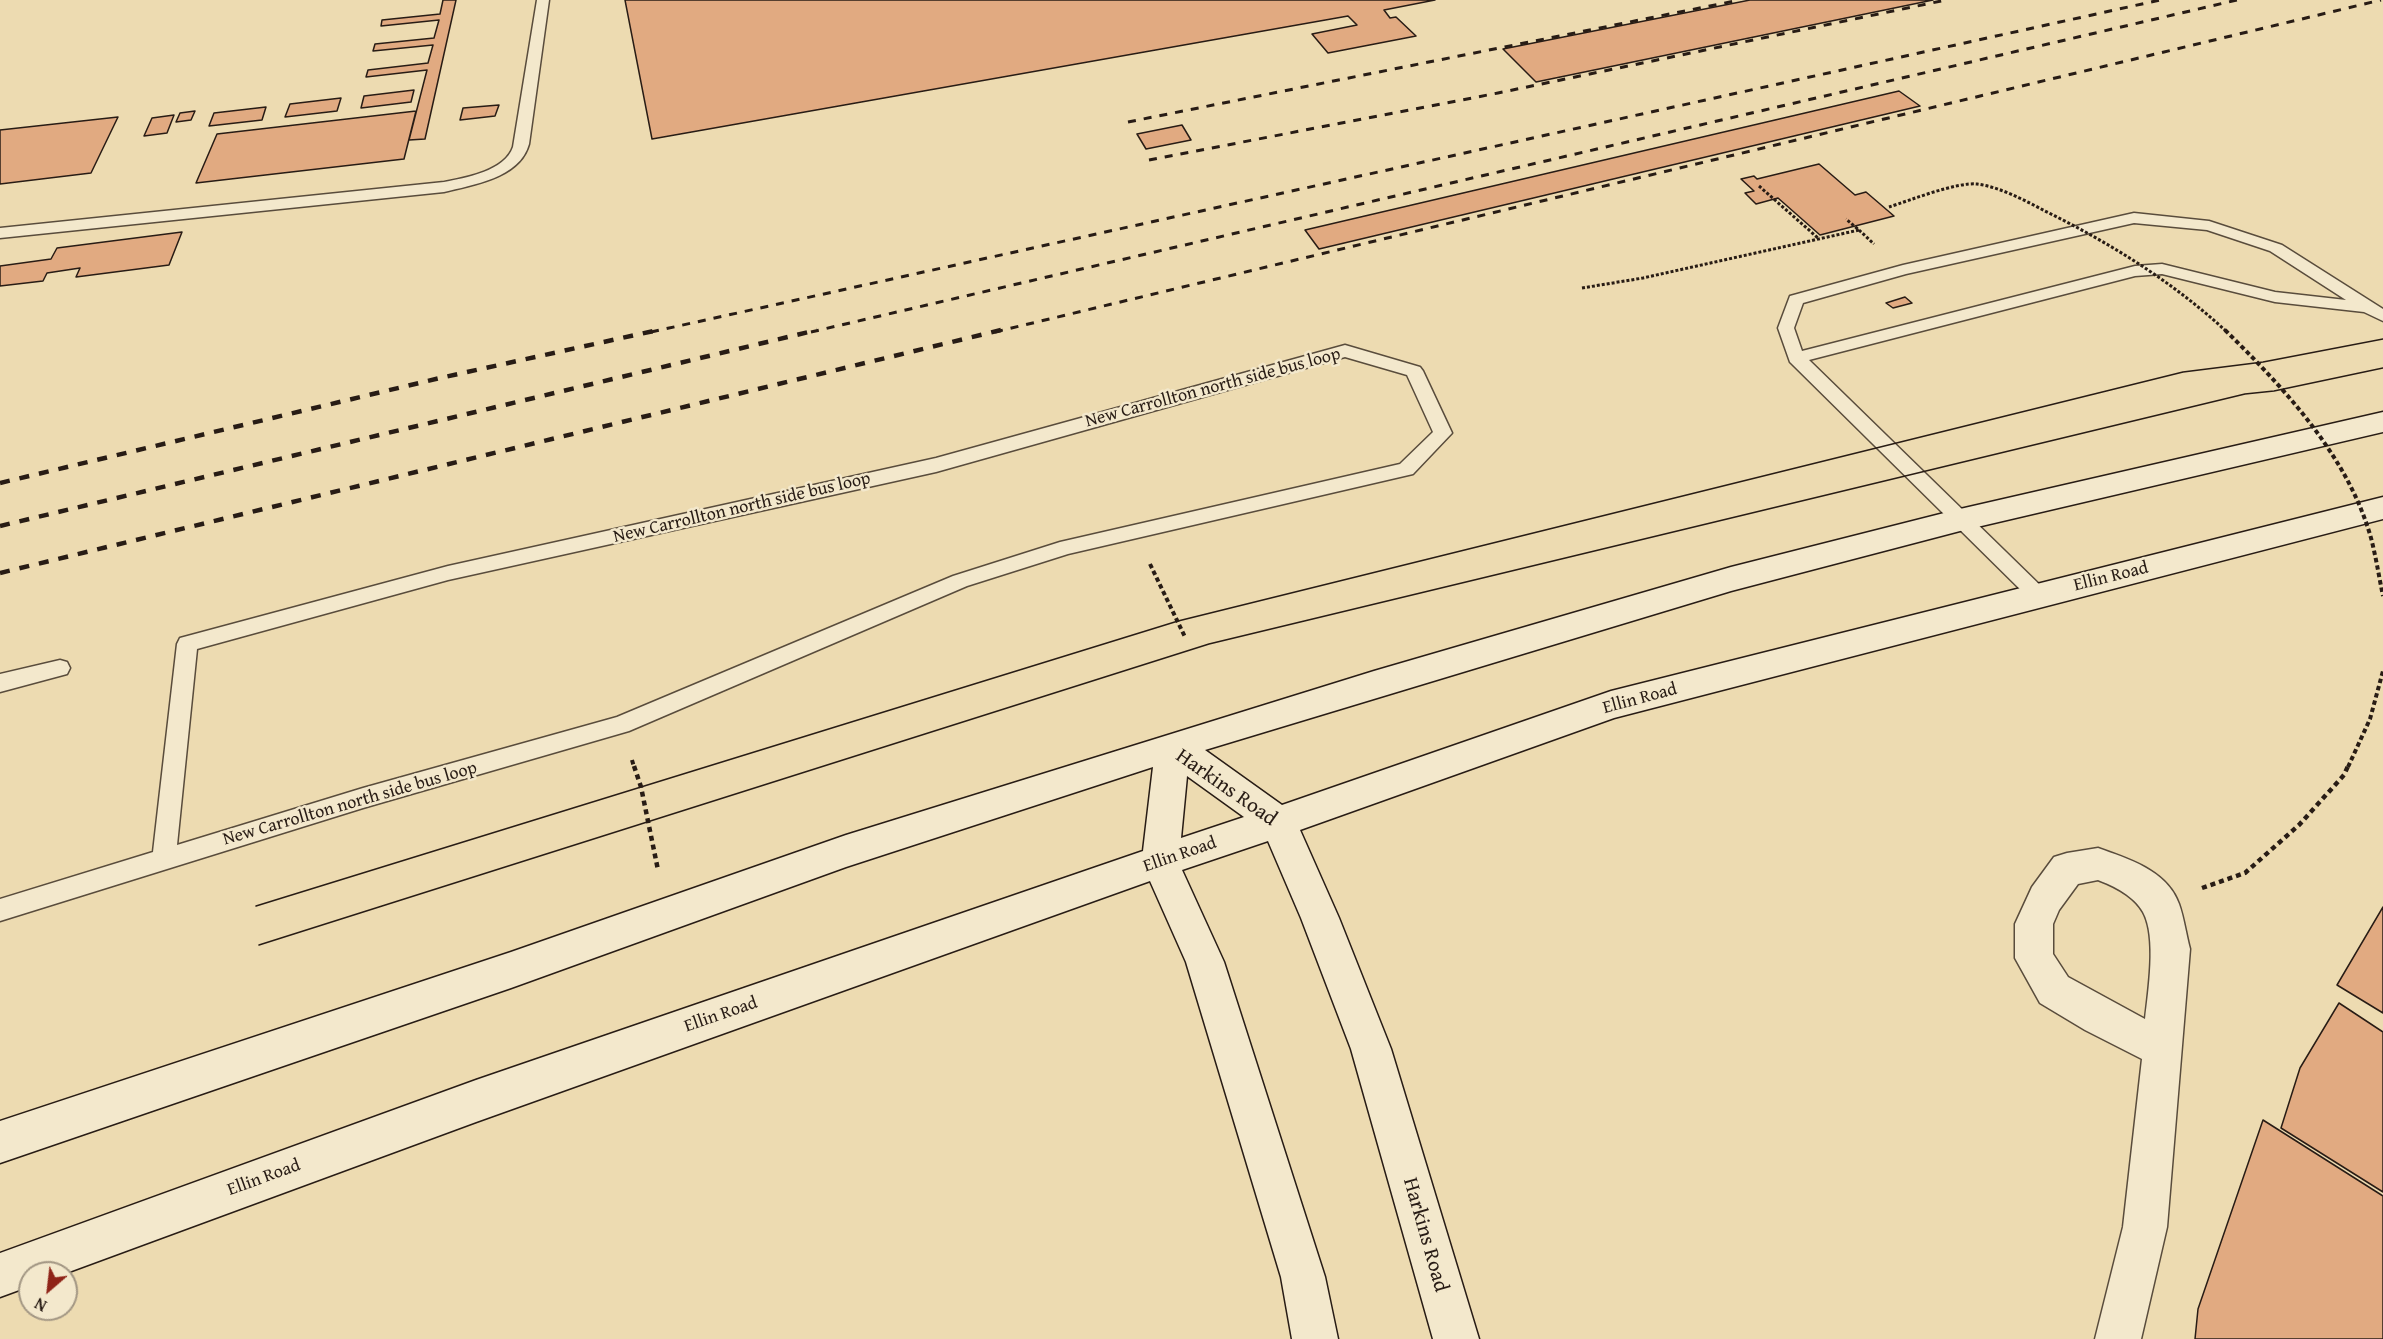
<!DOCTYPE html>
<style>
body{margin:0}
#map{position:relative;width:2383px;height:1339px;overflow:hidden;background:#eddbb1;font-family:"Gentium Book Plus",serif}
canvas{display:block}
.north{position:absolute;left:18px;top:1261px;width:60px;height:60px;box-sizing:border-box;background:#f3e8cc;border:2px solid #a29683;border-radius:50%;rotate:208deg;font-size:16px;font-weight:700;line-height:24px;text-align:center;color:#281c15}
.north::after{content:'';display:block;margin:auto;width:21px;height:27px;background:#8f2418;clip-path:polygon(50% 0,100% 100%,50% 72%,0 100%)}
</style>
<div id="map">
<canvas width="2383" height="1339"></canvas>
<div class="north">N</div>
</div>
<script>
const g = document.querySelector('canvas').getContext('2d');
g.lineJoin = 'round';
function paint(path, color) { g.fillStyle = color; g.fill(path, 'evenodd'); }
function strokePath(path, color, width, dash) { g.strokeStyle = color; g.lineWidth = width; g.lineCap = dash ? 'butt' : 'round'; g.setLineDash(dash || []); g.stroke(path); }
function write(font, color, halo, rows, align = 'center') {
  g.font = font + ' "Gentium Book Plus",serif'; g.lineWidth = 5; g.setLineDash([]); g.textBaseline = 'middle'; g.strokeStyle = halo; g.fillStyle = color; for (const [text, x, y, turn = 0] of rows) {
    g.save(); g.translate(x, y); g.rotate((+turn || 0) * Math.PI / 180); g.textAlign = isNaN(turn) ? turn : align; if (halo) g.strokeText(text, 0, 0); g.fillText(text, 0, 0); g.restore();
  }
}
const building = new Path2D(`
 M443,0h13l-31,139 -16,1 18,-70 -61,7 2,-7 60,-7 5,-18 -60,6 2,-7 59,-6 5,-18 -58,6 1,-6 58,-6z
 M625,0h810l-51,10 6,8 6,-1 20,19 -88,17 -16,-19 45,-9 -9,-9 -696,123z
 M1750,0h183l-397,82 -33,-33z
 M414,90l-3,12 -50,6 3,-12z
 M1899,91l21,15 -601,143 -14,-19z
 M341,98l-4,13 -52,6 5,-13z
 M499,105l-4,11 -35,4 3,-12z
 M266,107l-4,13 -53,6 5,-13z
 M195,111l-4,9 -15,2 4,-9z
 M416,111l-12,48 -208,24 21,-49z
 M174,115l-7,18 -23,3 8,-18z
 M118,117l-27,56 -91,11v-54z
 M1182,125l9,15 -45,9 -9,-15z
 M1819,164l36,31 11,-3 28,24 -74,19 -42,-37 -22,6 -11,-11 9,-2 -13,-12 13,-3 3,3z
 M182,232l-13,33 -93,12 4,-9 -33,5 -4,8 -43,5v-20l51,-7 6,-11z
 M1905,297l7,6 -19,5 -7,-5z
 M2383,907v106l-46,-28z
 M2339,1003l44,29v160l-102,-64 19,-60z
 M2263,1120l120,76v143h-188l3,-30z`);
paint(building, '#e1aa81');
strokePath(building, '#281c15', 1.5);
const lane = new Path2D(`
 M537,0h12l-20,144c-9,34 -57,41 -85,48l-444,46v-10l444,-46c21,-4 61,-11 69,-35z
 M2134,213l75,8 73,24 101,64v12l-19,-9 -89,-10 -113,-28 -27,2 -326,84 236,230 3,5 -3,5 -7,3 -7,-3 -241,-238 -12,-34 12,-32 113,-31zM2134,223l73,7 63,21 76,49 -71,-8 -113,-28 -27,2 -333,85 -8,-23 9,-25 103,-29z
 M1345,345l75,22 3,4 29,62 -39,41 -345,80 -101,32 -338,145 -266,77 -363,113v-22l153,-47 24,-208 3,-6 268,-72 488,-108zM1345,357l62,18 26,57 -33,32 -340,78 -107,34 -336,141 -254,71 -186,57 20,-196 251,-69 488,-108z
 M60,660l7,2 3,6 -3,6 -67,18v-18z`);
const street = new Path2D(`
 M2098,848c30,11 69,22 81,56 5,14 7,30 11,45l-23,278 -26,112h-46l28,-112 19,-168 -57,-29 -45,-27 -25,-45v-34l17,-37 22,-30 13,-4zM2098,880c16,6 36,16 45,32 14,25 5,80 2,107l-77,-42 -15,-23v-30l6,-14 19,-26z`);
const secondary = new Path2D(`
 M2383,412v20l-423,99 -229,60 -526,159 77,55 329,-114 772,-194v22l-769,199 -314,112 39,88 52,131 88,290h-46l-82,-290 -50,-131 -33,-77 -86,29 42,92 101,315 13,62h-46l-11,-62 -95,-315 -36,-81 -674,241 -410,151h-36v13l-30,11v-44l476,-173 667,-229 10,-84 -307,100 -335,121 -511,175v-42l511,-169 335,-117 528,-164 357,-104 229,-58zM1187,776l57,41 -63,21z`);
strokePath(lane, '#594c3c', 3);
strokePath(street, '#594c3c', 3);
strokePath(secondary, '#281c15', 3);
strokePath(new Path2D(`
 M1759,186l59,52
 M1859,230l15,14
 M1582,288l61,-10 216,-48 -13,-11`), '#281c15', 3, [3, 2]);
strokePath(new Path2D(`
 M1150,564l35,73
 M632,760l2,7
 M2348,767l22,-48 13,-48`), '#281c15', 4, [4.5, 3]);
strokePath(new Path2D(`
 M634,766l7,21 17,83
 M2202,888l43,-15 54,-48 45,-50 4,-9`), '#281c15', 4.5, [5, 4]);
paint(lane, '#f3e8cc');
paint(street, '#f3e8cc');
paint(secondary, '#f3e8cc');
strokePath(new Path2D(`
 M256,906l922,-285 1005,-249 80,-10 120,-23
 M259,945l950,-301 1036,-250 29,-3 109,-23`), '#281c15', 1.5);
strokePath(new Path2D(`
 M1128,122l612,-122
 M1149,160l349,-67 448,-93
 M651,332l1509,-332
 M811,332l1426,-332
 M995,332l1386,-332`), '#281c15', 3, [8, 8]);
strokePath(new Path2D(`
 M0,483l440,-105 218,-48
 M0,526l817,-196
 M0,573l1001,-243`), '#281c15', 4.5, [10, 10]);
strokePath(new Path2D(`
 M1889,207c22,-7 67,-25 88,-23 23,3 47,16 68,27 65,32 128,71 182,121`), '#281c15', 3, [3, 2]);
strokePath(new Path2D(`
 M2225,330c59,58 123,126 146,208 5,19 8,39 12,58`), '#281c15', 4, [4.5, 3]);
write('18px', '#281c15', '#f3e8cc', [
 ["New Carrollton north side bus loop",1213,388,-15],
 ["New Carrollton north side bus loop",742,508,-13],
 ["Ellin Road",2111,577,-14],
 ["Ellin Road",1640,699,-15],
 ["New Carrollton north side bus loop",350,804,-16],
 ["Ellin Road",1180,855,-19],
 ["Ellin Road",721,1015,-19],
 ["Ellin Road",264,1178,-20]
]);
write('21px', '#281c15', '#f3e8cc', [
 ["Harkins Road",1226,788,35],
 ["Harkins Road",1425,1235,74]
]);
</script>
